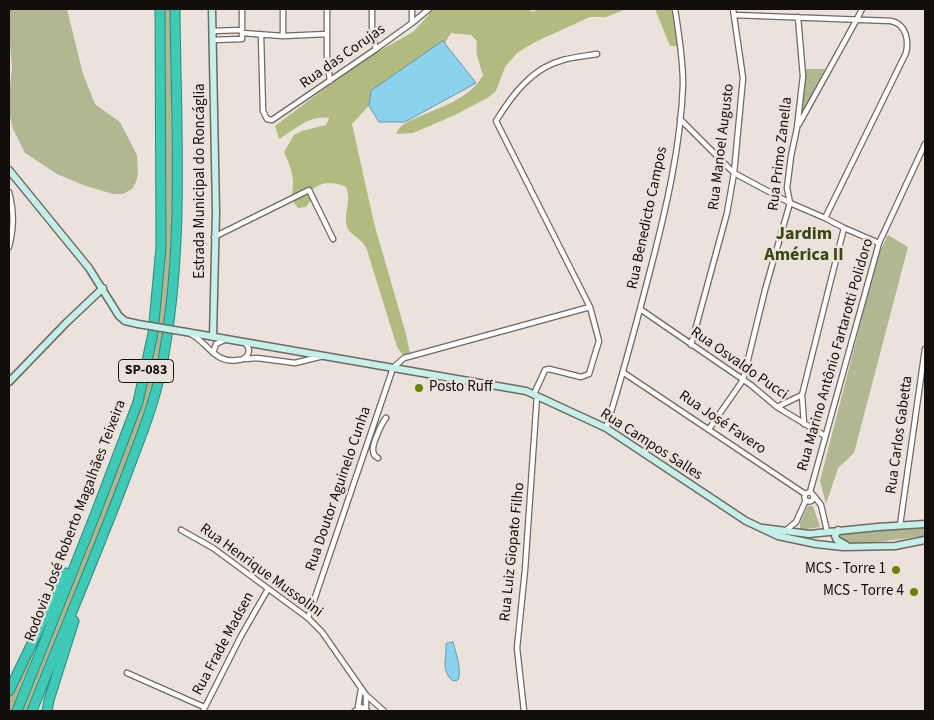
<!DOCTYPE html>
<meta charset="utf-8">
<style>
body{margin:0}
#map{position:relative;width:934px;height:720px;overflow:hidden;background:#ece2dc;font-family:"Source Sans 3",sans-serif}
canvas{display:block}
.frame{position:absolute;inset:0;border:10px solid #110e0c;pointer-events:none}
</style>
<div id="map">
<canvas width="934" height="720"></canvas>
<div class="frame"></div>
</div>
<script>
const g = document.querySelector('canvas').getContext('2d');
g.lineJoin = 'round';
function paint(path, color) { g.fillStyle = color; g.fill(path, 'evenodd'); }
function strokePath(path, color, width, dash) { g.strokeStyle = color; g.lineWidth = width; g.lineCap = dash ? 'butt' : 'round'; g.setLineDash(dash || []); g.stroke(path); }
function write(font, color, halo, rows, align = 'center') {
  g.font = font + ' "Source Sans 3",sans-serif'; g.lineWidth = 5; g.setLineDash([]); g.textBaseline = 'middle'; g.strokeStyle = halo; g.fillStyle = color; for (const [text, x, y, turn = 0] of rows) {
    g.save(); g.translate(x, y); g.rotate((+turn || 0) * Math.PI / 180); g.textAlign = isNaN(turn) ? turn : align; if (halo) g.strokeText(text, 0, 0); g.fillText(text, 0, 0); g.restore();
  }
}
paint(new Path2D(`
 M9,9h58l16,65 12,30 25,18 17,33 1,19 -2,8 -4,7 -9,5h-10l-30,-9 -26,-11 -32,-21 -12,-24 -4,-16 1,-27 2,-19 -3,-33z
 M162,9h8l3,223 -7,89 -11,63 -23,67 -103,260h-9l105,-263 36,-149 3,-45 1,-47z
 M805,69h20l-19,39 -4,2z
 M888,235l20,12 -54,206 -16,15 -12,36 -6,-23 58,-226z
 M808,506h5l7,21 -20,3v-7z
 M917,527l8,1v8l-73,9 -16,-5 2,-6z
 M36,647l-15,39 2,1 -9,24h-5v-14l23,-49z`), '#b1b791');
paint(new Path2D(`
 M434,9h95l3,3 8,-3h86l-20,8h-16l-55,25 -18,11 -12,14 -9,24 -7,6 -34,18 -42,18 -17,1c4,-9 9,-11 18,-15 23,-11 57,-20 69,-44 -4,-14 -8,-19 -6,-34l-6,-6 -20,-2 -5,8 -3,11 -67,46 -24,26 22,99 32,111 4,20h-8l-5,-7 -30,-97c-5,-13 -17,-14 -20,-23 -4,-13 5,-26 -1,-40 -14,-6 -26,-6 -36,5l1,8 -5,7 -8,1c-10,-12 -4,-15 -5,-28 -1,-10 -5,-19 -9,-28l10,-17 8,-4 24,-6 3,-7c-20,-3 -34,12 -50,21l-4,-13 86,-65 52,-29z
 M655,9h17l6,37h-8z`), '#b2bb7f');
const water = new Path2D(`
 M443,41l33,42 -71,39h-26l-10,-16 2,-15z
 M453,642c3,11 9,28 5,38l-5,1c-13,-11 -6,-22 -7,-37z`);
paint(water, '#8bd2ed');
strokePath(water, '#6697aa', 1);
const street = new Path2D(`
 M327,9v50l3,22
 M372,9v26l4,14
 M412,9v14
 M734,15l157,6c15,3 18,19 15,32l-81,165
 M212,31l30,-1
 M242,33l41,3 44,-2
 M261,35l2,76 4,8 5,1 104,-71 36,-26 17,-14
 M283,36v-27
 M212,40l30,-1v-30
 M680,119l54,54 56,30 35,15 19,10 35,15
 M799,124l58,-105 5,-10
 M9,192c5,20 5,35 0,55
 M214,237l95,-47 24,49
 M640,309l111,76 26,22 48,29
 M191,334c18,10 24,30 47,26 5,0 8,-2 10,-6 2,-4 0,-8 -3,-11
 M691,345l36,-132 7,-40 9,-95 -10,-69
 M213,353l3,-9 8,-4
 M245,359l12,-1 38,5 28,-7
 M624,373l181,121
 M534,394l11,-24 4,-1 32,8 8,-3 10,-33 -9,-34
 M802,395l42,-167
 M777,407l25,-12 2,29
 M606,428c17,-53 31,-107 45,-161 15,-58 30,-122 32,-183 0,-25 -4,-50 -8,-75
 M709,429l34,-49 22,-90 25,-87 -3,-15 4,-32 6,-28 6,-52 -5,-59
 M378,458c-3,-2 -4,-2 -5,-7 -1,-6 8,-27 13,-33
 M810,492l69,-249 46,-99
 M804.5 497a4.5 4.5 0 1 1 9 0a4.5 4.5 0 1 1-9 0Z
 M814,496l7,9 6,26
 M900,525l25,-176
 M181,530l32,18 95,70 14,14 44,63 18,16
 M785,531l11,-9 10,-22
 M308,618l85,-250 11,-10 186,-51 -94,-186c16,-26 36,-53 67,-61 11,-3 23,-4 34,-6
 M127,673l77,34
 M358,707l3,-18
 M366,709v-14
 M203,711l38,-75 27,-47
 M355,711l6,-4 6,4
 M524,711l-7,-63 8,-78 12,-174`);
const secondary = new Path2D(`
 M212,9l4,203 -3,125
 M9,170l80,98 30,48 6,5 13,3
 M186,332l340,59 80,37 140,93 32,15 38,8 27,3 52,-1 30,-6
 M9,382l57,-59 37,-35
 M763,528l46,6 69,-7 47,-3
 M838,530l-3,6 2,4 9,5`);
const highway = new Path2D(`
 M9,691l57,-118
 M17,711l78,-196 43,-113 15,-69 8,-86 -1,-238
 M32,711c30,-76 62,-151 91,-227 14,-38 30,-75 38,-114 24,-119 15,-241 14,-361
 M47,711l2,-11 25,-79`);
strokePath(street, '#706863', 7);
strokePath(secondary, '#706863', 9);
strokePath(highway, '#2e887b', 11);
strokePath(street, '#fff', 4.5);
strokePath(secondary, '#c5efe9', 6);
strokePath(highway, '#3ecab7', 9);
const secondaryBridge = new Path2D(`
 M138,324l48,8`);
strokePath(secondaryBridge, '#706863', 9, []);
strokePath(secondaryBridge, '#c5efe9', 6);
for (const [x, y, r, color] of [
 [419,388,5,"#658500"],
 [896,570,5,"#658500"],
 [914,592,5,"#658500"]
]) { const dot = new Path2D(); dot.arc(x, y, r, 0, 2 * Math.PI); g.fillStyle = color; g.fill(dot); strokePath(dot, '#ece2dc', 2); }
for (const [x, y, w] of [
 [146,371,55]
]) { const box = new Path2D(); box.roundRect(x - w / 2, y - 11.5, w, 23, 4); g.fillStyle = '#ece2dc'; g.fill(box); strokePath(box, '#110e0c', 1); }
write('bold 14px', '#110e0c', null, [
 ["SP-083",146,371]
]);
write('15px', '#110e0c', '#ece2dc', [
 ["Rua das Corujas",343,57,-35],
 ["Rua Manoel Augusto",722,147,-83],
 ["Rua Primo Zanella",781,154,-83],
 ["Estrada Municipal do Roncáglia",201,181,-90],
 ["Rua Benedicto Campos",648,218,-78],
 ["Rua Marino Antônio Fartarotti Polidoro",836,355,-74],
 ["Rua Osvaldo Pucci",739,364,35],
 ["Rua José Favero",722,423,34],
 ["Rua Carlos Gabetta",900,435,-82],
 ["Rua Campos Salles",651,445,33],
 ["Rua Doutor Aguinelo Cunha",339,489,-71],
 ["Rodovia José Roberto Magalhães Teixeira",76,521,-69],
 ["Rua Luiz Giopato Filho",513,552,-84],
 ["Rua Henrique Mussolini",261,571,36],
 ["Rua Frade Madsen",224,644,-62]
]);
write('15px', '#110e0c', '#ece2dc', [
 ["Posto Ruff",429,388,"left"],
 ["MCS - Torre 1",886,570],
 ["MCS - Torre 4",904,592]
], 'right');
write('bold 18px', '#374711', '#ece2dc', [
 ["Jardim",804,235],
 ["América II",804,256]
]);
</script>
